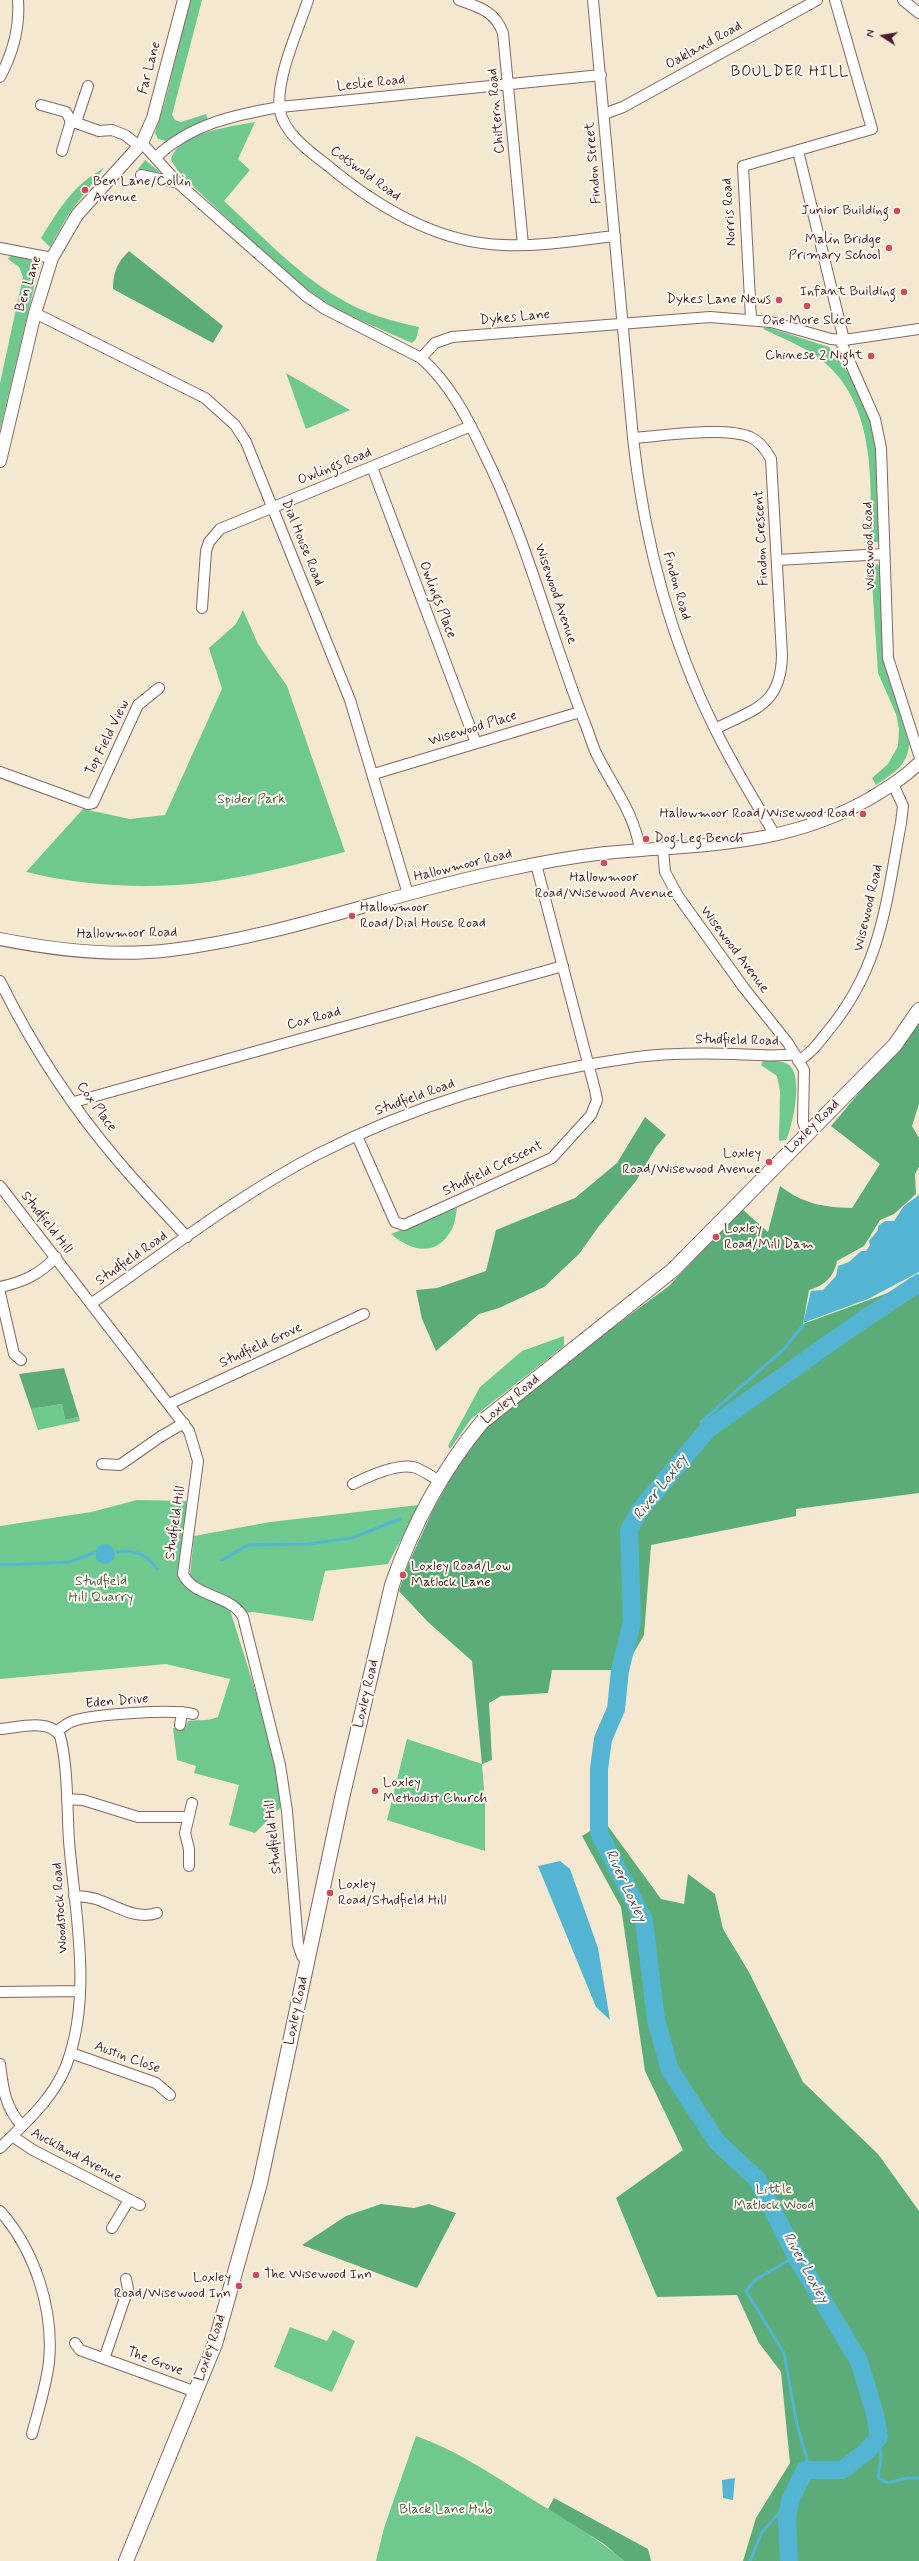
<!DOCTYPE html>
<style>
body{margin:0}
#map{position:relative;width:919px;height:2561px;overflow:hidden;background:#f5e8d0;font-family:Mynerve,sans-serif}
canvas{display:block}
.north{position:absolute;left:863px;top:16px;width:40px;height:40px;-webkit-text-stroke:3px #fbf7ec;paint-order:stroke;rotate:282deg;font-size:11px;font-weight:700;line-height:16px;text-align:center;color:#4a1f2b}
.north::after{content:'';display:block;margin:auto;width:14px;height:18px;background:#4a1f2b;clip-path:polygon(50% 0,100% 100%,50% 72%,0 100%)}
</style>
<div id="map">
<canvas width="919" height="2561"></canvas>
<div class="north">N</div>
</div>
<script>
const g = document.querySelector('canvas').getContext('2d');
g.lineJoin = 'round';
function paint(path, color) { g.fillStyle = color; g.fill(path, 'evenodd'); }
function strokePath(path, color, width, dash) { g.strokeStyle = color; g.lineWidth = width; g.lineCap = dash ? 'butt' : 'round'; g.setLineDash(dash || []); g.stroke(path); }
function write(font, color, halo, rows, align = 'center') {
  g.font = font + ' Mynerve,sans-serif'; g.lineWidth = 4; g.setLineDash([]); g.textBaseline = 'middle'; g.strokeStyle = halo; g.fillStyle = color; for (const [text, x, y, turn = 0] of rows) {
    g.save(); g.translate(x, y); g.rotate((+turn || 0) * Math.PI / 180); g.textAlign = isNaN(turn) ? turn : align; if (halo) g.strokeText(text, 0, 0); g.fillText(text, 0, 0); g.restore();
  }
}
paint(new Path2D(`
 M190,0h12l-30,115 3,5 6,2 25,-8 2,6 -42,21 -8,-2 -3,-6 10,-31z
 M255,122l-17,37 12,11 -26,31c36,33 72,72 115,97 24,15 52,23 80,29l-3,12 -4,4 -73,-32 -46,-31 -97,-91 -18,-18 -7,-11c6,-27 61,-34 84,-38z
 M145,160l15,12 -3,2 -19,-5z
 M104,168l-36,47 -18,32 -9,-9c19,-30 31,-52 63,-70z
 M12,254l24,8 3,5 -39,162v-46l23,-106 -4,-10 -11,-8z
 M767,327l62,20 20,27 19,38 8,33 3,97h-9c2,-61 5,-142 -50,-183 -17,-13 -38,-21 -57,-30z
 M286,373l64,37 -44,19z
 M878,564l3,8 3,88 25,84c-1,22 -17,30 -33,41l-4,-7 16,-14 10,-18 1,-17 -3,-15 -18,-41 -7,-107z
 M243,610l15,34 29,42 58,166c-47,12 -95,25 -144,31 -58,6 -118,3 -175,-11l57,-63 47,10 35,-4 57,-126 -13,-41 27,-24z
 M763,1061c8,0 17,-1 25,3 16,11 5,61 -2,76l-7,1 1,-50 -3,-15 -16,-11z
 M457,1208c-1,6 -2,15 -5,21 -15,28 -40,23 -61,5z
 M564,1336v10l-93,73 -21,30 -2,-3 32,-59 42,-36z
 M62,1404l3,16 14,-3 1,4 -42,9 -7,-21z
 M137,1500l49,1 1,10 -8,67 5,8 46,24 37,118 15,74 -2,6 -25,25 -26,-8 10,-40 -45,-12 2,-7 -19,-6 -4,-32 12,1 3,-8c12,-2 17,1 30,-4l12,-38 -64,-15 -166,15v-153l91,-14z
 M419,1505l-31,59 -63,7 -12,50 -60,-9 -9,1 -46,-29 -8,-9 4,-39 76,-14z
 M407,1739l75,25 3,38v49l-98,-31z
 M290,2327l37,14 6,-11 22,11 -23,51 -58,-25z
 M416,2436c38,13 75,38 109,59 34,21 69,40 99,66h-248l8,-33z`), '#6fc88e');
paint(new Path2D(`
 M129,251l94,75 -10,17 -100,-54c0,-16 4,-27 16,-38z
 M919,1022v82l-7,22 7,12v29l-4,7 1,20 -22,20 -14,6 -16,26 -27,15c-3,16 -13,25 -28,29l-6,34 104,-38 12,-7v214l-123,16v7l-145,29 -7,90 -20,35h-72l-4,23 -47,3 -12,7 3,57 -10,4 -10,-103 -44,-39 -29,-31 9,-26 24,-53 27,-49 27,-36 83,-67 100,-74 73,-77 26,23 12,-46c24,18 42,21 72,22l28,-44 -49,-38z
 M645,1117l21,18 -10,12 -20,34 -37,45 -20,28 -35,33 -45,21 -20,6 -43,37 -14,-32 -6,-29 21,-2 49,-17 10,-41 79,-32 42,-35z
 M64,1368l15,49 -14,3 -3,-16 -31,5 -12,-35z
 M605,1822l56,77 23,5 4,-30 27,20 8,35 27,45 53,108 75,72 41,57v350h-176l13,-43 34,-55 -9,-91 -22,-29 -22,-48 -80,2 -41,-99 67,-48 -38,-79 -24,-164 -39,-71z
 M381,2204l33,4 15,-4 27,9 -39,75 -115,-43 44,-29z
 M554,2498l94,51 3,12h-27l-20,-17 -56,-35z`), '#5bac79');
paint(new Path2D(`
 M919,1195v77l-51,27 -65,24 8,-32 12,-1 13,-14 2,-10 11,-4 12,-11h5l4,-6 -1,-4 9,-11v-4l7,-5h9l10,-15z
 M95 1554a10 10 0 1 1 20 0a10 10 0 1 1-20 0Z
 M560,1861l10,8 28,79 12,72 -14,-13 -58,-141z
 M735,2478l-2,22 -10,-2 -1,-18z`), '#54b5d2');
strokePath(new Path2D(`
 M708,1429l-7,-7 83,-73 19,-24
 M117,1552c17,-3 30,2 40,17
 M222,1560l26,-15 60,-1 44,-6 48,-19
 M0,1565l70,-3 23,-9
 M796,2256l-41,24 -9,11 38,62 13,72 10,34 -2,11
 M879,2437l2,19 -3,22 10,5 19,-5h12
 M750,2561l12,-29 28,-31`), '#54b5d2', 3);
strokePath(new Path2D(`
 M789,2561l-2,-42 3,-18 15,-31h37l24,-18 13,-15 -4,-23 -16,-53 -63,-105 -39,-77 -40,-37 -47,-72 -14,-50 -12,-99 -45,-88v-64l4,-30 13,-30 4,-39 12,-48 -3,-92 11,-20 68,-81 153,-108 58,-38`), '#54b5d2', 18);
const minor = new Path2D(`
 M308,0c-10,31 -33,79 -28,111 4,22 30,41 47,54 49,41 110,78 176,80 37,2 75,-5 112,-9
 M459,0c20,7 36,11 44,33l20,212
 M593,0l40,438c11,100 37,201 82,291 18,37 39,71 60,106
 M903,0l16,13
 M0,77c13,-24 20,-50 18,-77
 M41,105l25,7 5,9 28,10 13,-1 13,5 14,11
 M604,114l19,-7 194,-107
 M76,122l12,-36
 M142,143l36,40 128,113 19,13 96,49c29,26 46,59 62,93 44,88 67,184 103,275 4,10 7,22 12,31 16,31 37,58 42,93
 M62,151l9,-30
 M798,151l46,189
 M156,157c35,-33 78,-42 124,-50l321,-32
 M141,175l37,8
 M0,248l52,10
 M35,313l170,85 30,27 11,17 104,258 58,194
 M751,319l-8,-153 129,-37 -37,-129
 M840,340l35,79 6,29 7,210 31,97
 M421,358l14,-15 17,-6 258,-20 61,5 60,17 13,1 75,-11
 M633,438c29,-2 92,-12 117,-1 10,4 16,13 21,22l11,196c-1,51 -28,54 -67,74
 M372,467l104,276
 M777,560l107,-6
 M202,608l4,-57 3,-9 11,-13 251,-103
 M0,772l88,32 5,-1 45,-98 21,-17
 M374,774l206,-62
 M663,849l2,23 13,24 66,92 44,55 16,27 -1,52 4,11
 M0,981c31,63 72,126 118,180 22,26 46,51 69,76
 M798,1061c13,-7 21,-19 30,-30 54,-65 58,-129 73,-208l2,-17 -10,-22
 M74,1102l489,-136
 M357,1136l38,86 9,3 148,-67 39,-43 6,-15 -2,-10 -59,-226
 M0,1186l189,245 9,30 -15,113c10,23 49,21 60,43l37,148 7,46 11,133 4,12 5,5
 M0,1287c23,-5 39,-12 56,-30
 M0,1293l14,61 7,6
 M92,1303c73,-50 145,-107 224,-148 98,-50 205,-82 314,-97 34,-5 69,-5 104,-4 21,1 40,3 61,0
 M169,1404l195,-90
 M102,1464l18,1 40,-28 24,-14
 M353,1484c16,-8 42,-20 60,-17 9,2 19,10 28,15
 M180,1725l2,-13
 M0,1729c17,-1 49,-11 60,7 8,28 7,75 9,105 6,72 24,155 -3,225 -13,33 -41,57 -66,82
 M57,1731c5,-3 10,-8 16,-10 21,-7 99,-12 120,-7
 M67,1799l16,1 55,17h50
 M189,1866v-17l-4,-16 7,-30
 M74,1896c8,0 15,1 22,3 21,7 39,21 61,14
 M0,1992l79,-1
 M71,2053l85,30 14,12
 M0,2064c3,25 5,43 22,62
 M12,2136l21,14 107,55
 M0,2211c35,39 54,99 49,151 -3,25 -11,49 -17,72
 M112,2228l17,-28
 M75,2343l5,7 116,42
 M104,2359l24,-70 -2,-10`);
const tertiary = new Path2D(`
 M0,461l35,-148 17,-55 25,-43 65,-72 11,-25 31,-118
 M0,939c55,11 115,18 171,11 115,-14 222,-57 335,-80 32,-7 65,-13 99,-17 94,-9 177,-5 264,-54 18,-11 35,-21 50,-36`);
const secondary = new Path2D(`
 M126,2561l89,-217 45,-161 82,-385 50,-213c20,-58 51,-116 90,-163l191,-152 222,-225 24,-35`);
strokePath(minor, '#866565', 12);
strokePath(tertiary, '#866565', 14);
strokePath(secondary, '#866565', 16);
strokePath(minor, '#fff', 10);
strokePath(tertiary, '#fff', 12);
strokePath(secondary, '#fff', 14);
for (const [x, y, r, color] of [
 [85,190,4,"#d1495b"],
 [897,211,4,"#d1495b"],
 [889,248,4,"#d1495b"],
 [904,292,4,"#d1495b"],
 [779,300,4,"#d1495b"],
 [807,306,4,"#d1495b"],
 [871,356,4,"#d1495b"],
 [863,814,4,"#d1495b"],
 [646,839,4,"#d1495b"],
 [604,863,4,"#d1495b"],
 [352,916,4,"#d1495b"],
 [769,1162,4,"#d1495b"],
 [716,1237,4,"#d1495b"],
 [403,1575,4,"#d1495b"],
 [375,1791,4,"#d1495b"],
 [330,1893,4,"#d1495b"],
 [256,2275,4,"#d1495b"],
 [239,2286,4,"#d1495b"]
]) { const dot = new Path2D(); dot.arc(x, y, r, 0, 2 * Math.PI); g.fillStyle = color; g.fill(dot); strokePath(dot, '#fbf7ec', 1.5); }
write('14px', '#4a1f2b', '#fbf7ec', [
 ["Oakland Road",704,46,-29],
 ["Far Lane",150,68,-75],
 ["Leslie Road",371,84,-6],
 ["Chiltern Road",497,111,-95],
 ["Findon Street",594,163,-95],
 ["Cotswold Road",365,174,36],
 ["Norris Road",730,212,-94],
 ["Ben Lane",29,284,-72],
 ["Dykes Lane",515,318,-5],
 ["Owlings Road",335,467,-22],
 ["Findon Crescent",762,538,-93],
 ["Dial House Road",302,543,68],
 ["Wisewood Road",870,546,-92],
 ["Findon Road",676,586,74],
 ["Wisewood Avenue",555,594,71],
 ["Owlings Place",437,600,69],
 ["Wisewood Place",473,729,-17],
 ["Top Field View",108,738,-64],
 ["Hallowmoor Road",463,866,-14],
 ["Wisewood Road",869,908,-77],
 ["Hallowmoor Road",127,934,-1],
 ["Wisewood Avenue",734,950,53],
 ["Cox Road",314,1019,-15],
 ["Studfield Road",737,1041,1],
 ["Studfield Road",415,1098,-20],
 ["Cox Place",96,1107,54],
 ["Loxley Road",813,1127,-45],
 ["Studfield Crescent",493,1169,-26],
 ["Studfield Hill",46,1223,52],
 ["Studfield Road",132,1259,-35],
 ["Studfield Grove",261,1346,-25],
 ["Loxley Road",511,1400,-39],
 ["Studfield Hill",176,1523,-82],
 ["Loxley Road",367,1694,-77],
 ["Eden Drive",117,1702,-5],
 ["Studfield Hill",274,1837,-96],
 ["Woodstock Road",61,1908,-94],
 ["Loxley Road",297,2011,-78],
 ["Austin Close",127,2058,20],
 ["Auckland Avenue",76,2156,28],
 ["Loxley Road",211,2348,-71],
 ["The Grove",155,2362,20]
]);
write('14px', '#4a1f2b', '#fbf7ec', [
 ["Ben Lane/Collin",93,182],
 ["Avenue",93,198],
 ["Junior Building",889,211,"right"],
 ["Malin Bridge",881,240,"right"],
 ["Primary School",881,256,"right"],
 ["Infant Building",896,292,"right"],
 ["Dykes Lane News",771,300,"right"],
 ["One More Slice",807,321,"center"],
 ["Chinese 2 Night",863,356,"right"],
 ["Hallowmoor Road/Wisewood Road",855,814,"right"],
 ["Dog Leg Bench",654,839],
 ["Hallowmoor",604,878,"center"],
 ["Road/Wisewood Avenue",604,894,"center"],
 ["Hallowmoor",360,908],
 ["Road/Dial House Road",360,924],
 ["Loxley",761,1154,"right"],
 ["Road/Wisewood Avenue",761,1170,"right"],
 ["Loxley",724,1229],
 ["Road/Mill Dam",724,1245],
 ["Loxley Road/Low",411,1567],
 ["Matlock Lane",411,1583],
 ["Loxley",383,1783],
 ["Methodist Church",383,1799],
 ["Loxley",338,1885],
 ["Road/Studfield Hill",338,1901],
 ["The Wisewood Inn",264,2275],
 ["Loxley",231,2278,"right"],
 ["Road/Wisewood Inn",231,2294,"right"]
], 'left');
write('14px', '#575a4e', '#fbf7ec', [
 ["Spider Park",251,800],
 ["Studfield",101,1582],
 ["Hill Quarry",101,1598],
 ["Little",774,2190],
 ["Matlock Wood",774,2206],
 ["Black Lane Hub",446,2510]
]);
g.letterSpacing = '1px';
write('15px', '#4a1f2b', '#fbf7ec', [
 ["BOULDER HILL",790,73]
]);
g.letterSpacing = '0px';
write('italic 15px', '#4e5465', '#fbf7ec', [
 ["River Loxley",661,1488,-52],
 ["River Loxley",625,1886,65],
 ["River Loxley",805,2268,61]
]);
</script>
